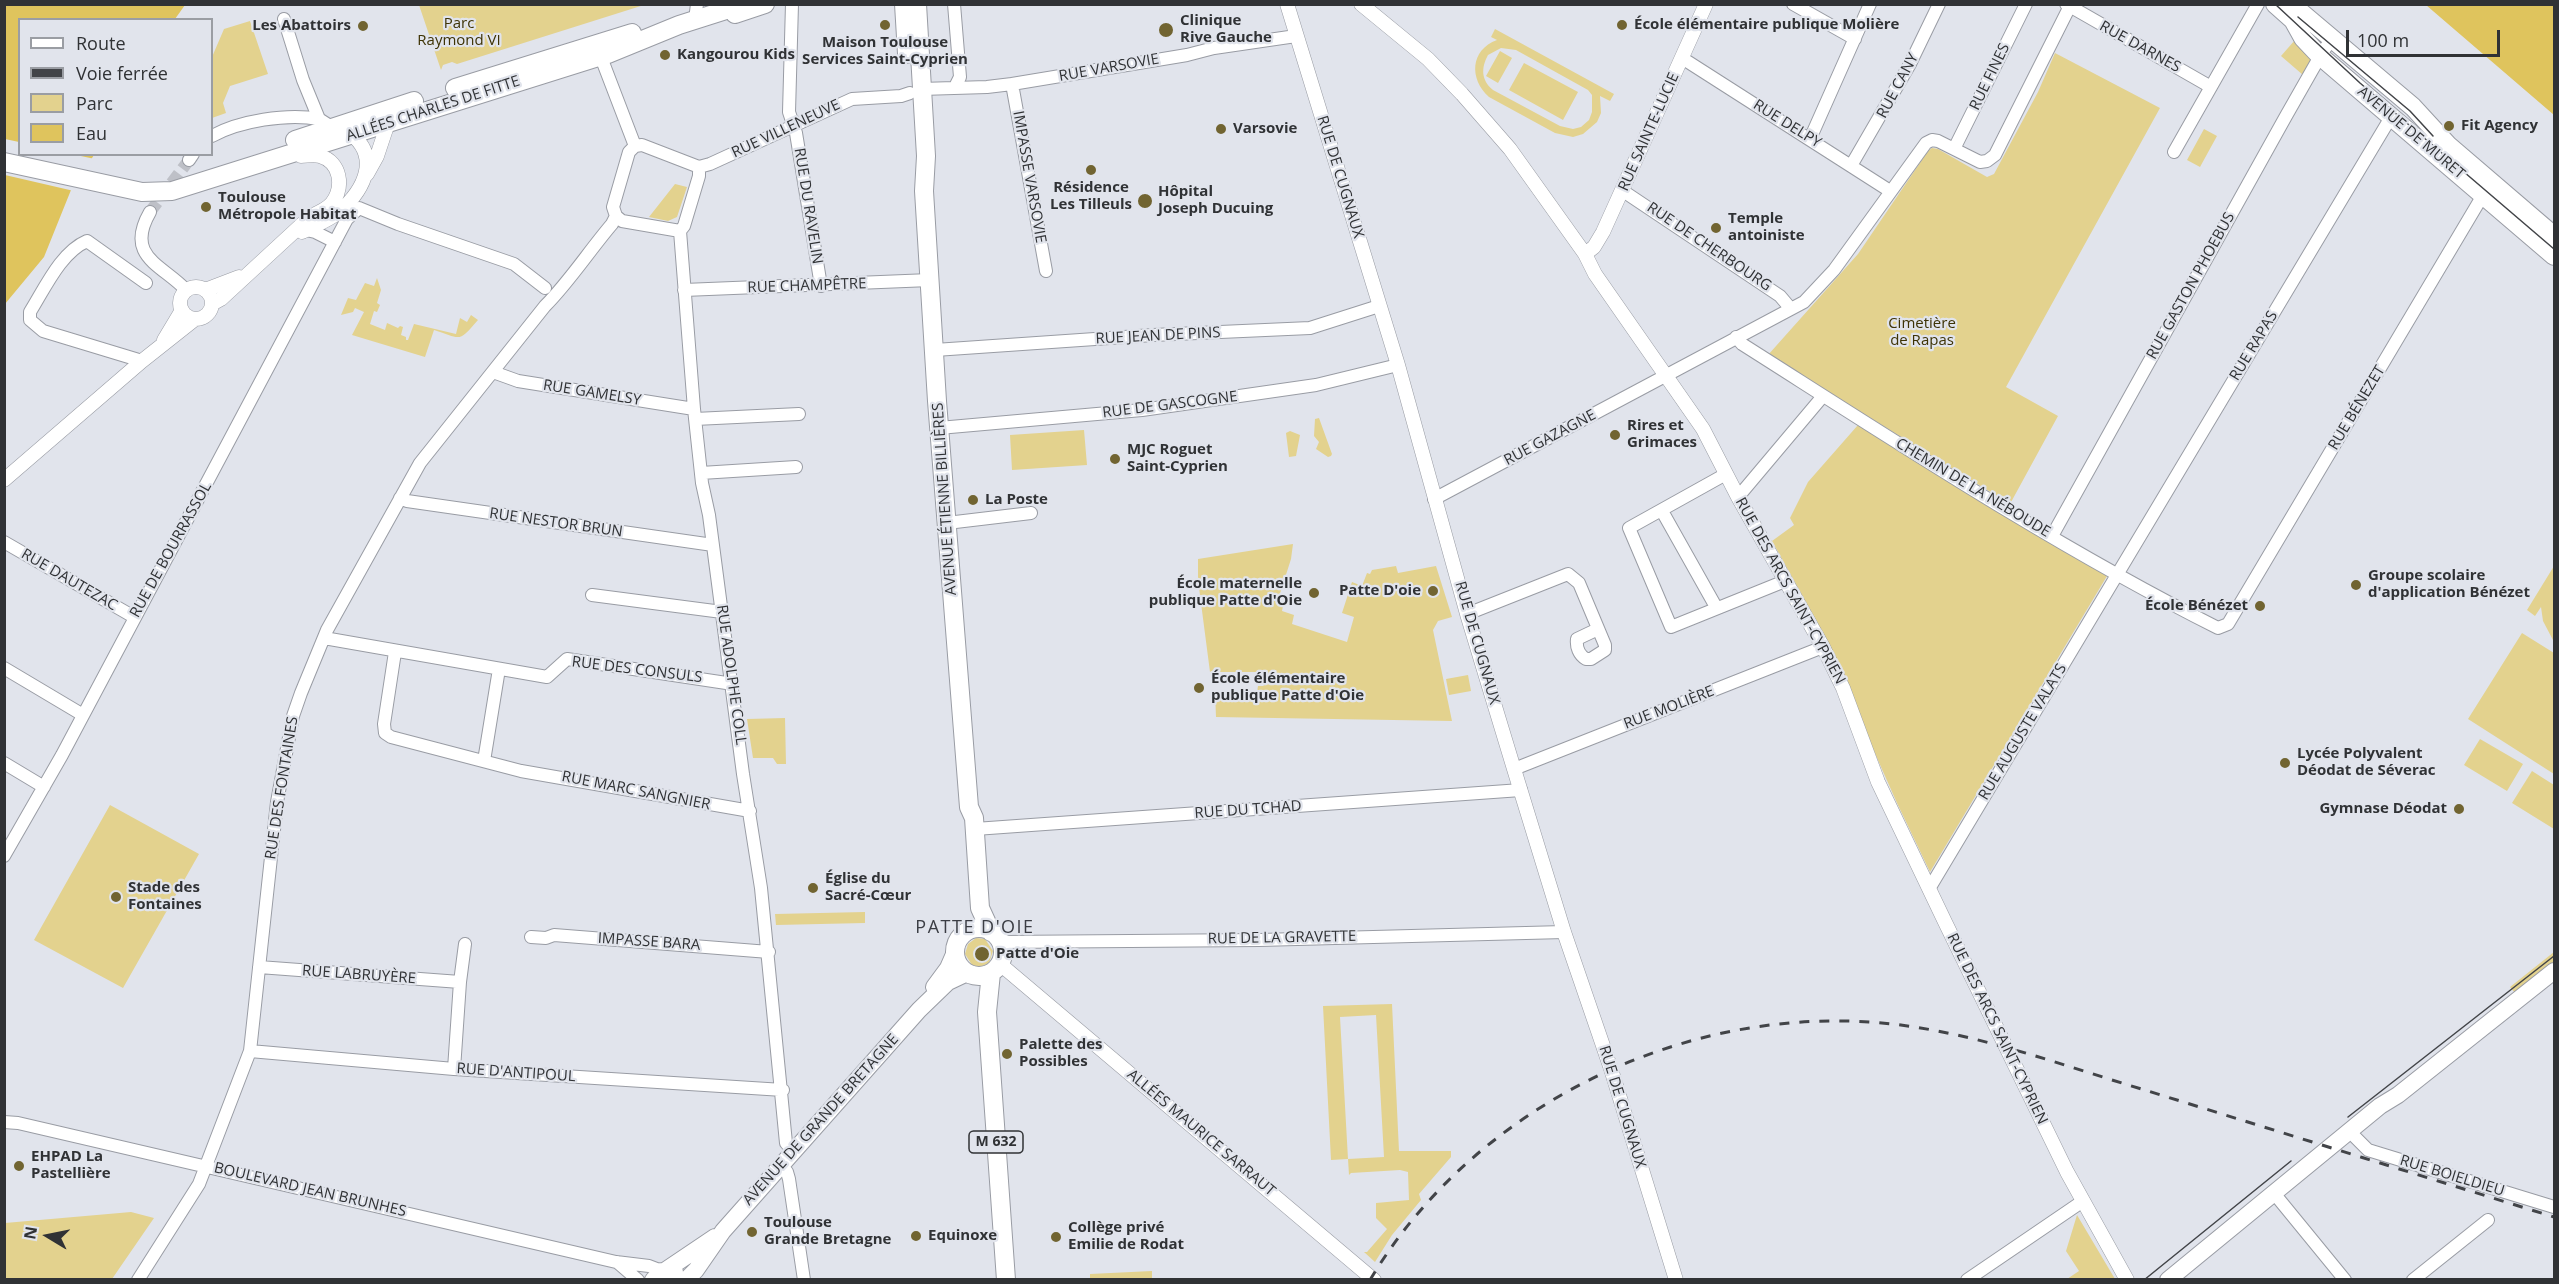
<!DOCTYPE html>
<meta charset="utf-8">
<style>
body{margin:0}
#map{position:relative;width:2559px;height:1284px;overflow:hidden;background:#e1e4ec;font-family:"Open Sans",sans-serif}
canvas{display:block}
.frame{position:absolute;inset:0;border:6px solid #303235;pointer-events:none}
.legend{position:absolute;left:18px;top:18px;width:195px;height:138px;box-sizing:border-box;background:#e1e4ec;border:2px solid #9a9da3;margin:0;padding:8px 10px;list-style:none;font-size:18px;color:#303235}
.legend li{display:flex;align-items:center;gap:12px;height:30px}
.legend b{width:30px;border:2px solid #9a9da3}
.north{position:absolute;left:18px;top:1206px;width:60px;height:60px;-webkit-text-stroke:4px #e1e4ec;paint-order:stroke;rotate:280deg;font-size:16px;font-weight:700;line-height:24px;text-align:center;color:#303235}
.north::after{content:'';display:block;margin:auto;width:21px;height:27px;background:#303235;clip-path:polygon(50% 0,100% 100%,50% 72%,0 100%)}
.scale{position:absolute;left:2346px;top:30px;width:154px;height:27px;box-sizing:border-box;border:3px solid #303235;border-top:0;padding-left:8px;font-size:18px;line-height:21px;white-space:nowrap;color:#303235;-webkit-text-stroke:4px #e1e4ec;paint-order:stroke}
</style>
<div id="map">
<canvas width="2559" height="1284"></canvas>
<div class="frame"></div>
<ul class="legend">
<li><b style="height:8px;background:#fff"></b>Route</li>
<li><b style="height:8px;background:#424448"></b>Voie ferrée</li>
<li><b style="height:16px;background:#e3d28e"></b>Parc</li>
<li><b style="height:16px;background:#dfc45d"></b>Eau</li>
</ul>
<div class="north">N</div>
<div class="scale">100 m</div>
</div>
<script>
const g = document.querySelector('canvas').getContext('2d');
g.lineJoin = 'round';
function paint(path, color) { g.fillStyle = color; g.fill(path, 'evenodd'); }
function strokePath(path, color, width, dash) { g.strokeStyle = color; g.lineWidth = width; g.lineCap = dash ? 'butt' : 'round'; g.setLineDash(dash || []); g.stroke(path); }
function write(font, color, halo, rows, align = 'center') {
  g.font = font + ' "Open Sans",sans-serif'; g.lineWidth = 4.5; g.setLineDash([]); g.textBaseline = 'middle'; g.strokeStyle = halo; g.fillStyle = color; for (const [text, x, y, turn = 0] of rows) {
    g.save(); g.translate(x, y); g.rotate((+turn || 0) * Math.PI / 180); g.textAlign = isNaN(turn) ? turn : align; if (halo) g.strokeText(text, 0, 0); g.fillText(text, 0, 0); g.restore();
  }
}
paint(new Path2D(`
 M419,5v-1l225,1 -187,59 -5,-2 -9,3 -2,5z
 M250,21l18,53 -38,12 -7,17 3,10 -14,5v-61l12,-28z
 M1495,29l119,65 -4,7 -10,-5 1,17 -4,9 -14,12 -10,3 -18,-4 -66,-36c-20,-18 -19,-47 8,-57l-6,-3zM1501,48l15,2 72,40 4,5v17l-3,8 -8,7 -8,2 -13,-3 -67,-36c-12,-10 -12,-22 -5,-35z
 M2295,40l18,16 -10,19 -22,-19z
 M1500,51l12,7 -14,25 -12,-7z
 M2055,53l105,55 -154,279 52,29 -48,88 -242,-149 90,-101 70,-103 4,-3 6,1 49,28 7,-3 44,-82z
 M1524,63l54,29 -15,28 -54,-30z
 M2204,129l13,7 -17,31 -13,-7z
 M675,184l12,3 -10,30 -9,4 -19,-4z
 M377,278l4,12 -4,13 3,2 -3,7 -3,-1 -4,13 15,6 2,-7 11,5 2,-2 3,1 -2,8 5,2v3h2l6,-16 42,10 4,-16 7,4 4,-7 7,5c-20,23 -16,19 -44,10l-9,27 -73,-22 12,-23 -9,-4 -2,4 -12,3 7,-17 8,2 9,-17 9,3z
 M1319,418l13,36 -1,2 -3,1 -12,-8 3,-7 -5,-6 1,-17z
 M1858,425l249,151 -177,296 -33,-69 -36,-81 -9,-29 -24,-51 -56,-101 22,-16 -4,-7 18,-36z
 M1084,430l3,35 -75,5 -2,-35z
 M1290,431l10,4 -4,21 -7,1 -3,-24z
 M1293,544l-2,15 -14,44 6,3 -1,5 12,4 -2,9 55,18 7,-25 -12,-4 10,-31 10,4 5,-13 3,1 2,-4 24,-4 2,7 38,-7 16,51 -14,4 -5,9 19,91 -236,-4 -1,-26 42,1 1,-6h5l3,-3v-11h-56l-12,-92v-21z
 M2554,566v76l-11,-21 -2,-14 -6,9 -8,-6z
 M2522,633l32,20v121l-86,-55z
 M1468,675l3,16 -22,4 -3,-16z
 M785,718l1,46h-9l-4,-6h-20l-6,-39z
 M2480,739l43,25 -16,27 -43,-26z
 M2532,771l22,14v44l-42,-26z
 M110,805l89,49 -76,134 -89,-48z
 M865,912v11l-89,2 -1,-11z
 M976,938l9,1 8,12 -4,12 -9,4 -8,-2 -7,-11 3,-10z
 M2554,952v12l-38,30 -6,-7z
 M1392,1004l7,147h52v6l-32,37 2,6 -29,35 -17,27 -11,-10h3l20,-23 -11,-11v-15l33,-3 -1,-28 -8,-2 -49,3 -2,2 -1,-16 -17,1 -8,-154zM1376,1015l8,142 -36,2 -8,-142z
 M131,1212l23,6 -42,61h-107v-56z
 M2077,1215l38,64h-48l12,-8 -13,-20z
 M1152,1271v8h-62v-5z`), '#e3d28e');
paint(new Path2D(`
 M5,5h180l-10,14 -155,1v134l74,1 -23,35 -27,67 -39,47z
 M2426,5h128v110z`), '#dfc45d');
paint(new Path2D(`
 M5,139l14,3 1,12 56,1 19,4 -21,32 -69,-16z`), '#e1e4ec');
strokePath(new Path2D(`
 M150,212l39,-52`), '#bec0c7', 12, [12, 6]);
const minor = new Path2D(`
 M792,4l-3,108 7,21 25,153
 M954,4l6,73 -5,10
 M1793,4l62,35
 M2066,4l145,83
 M696,12l1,-8
 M284,19l19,61 16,39 14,9
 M599,52l36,94
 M1682,58l208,133
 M1012,84l34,187
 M921,89l66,-2 25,-3 175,-29 27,-7 82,-12
 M212,136c27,-15 75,-23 107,-17
 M1810,139l60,-135
 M642,145l57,22v9l-15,50 -4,5 -58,-10 -6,-5 -3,-9 16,-55 6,-6z
 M1954,149l72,-145
 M2174,152l84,-148
 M189,160l4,-6
 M1852,164l58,-100 29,-60
 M699,167l11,-3 142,-65 49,-3 9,-3
 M1623,191l157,105 11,13
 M359,208l39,16 116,40 31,24
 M150,212c-26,45 13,53 36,78
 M306,230l9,2 20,10
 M680,231l14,178 8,74 7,32 34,259 18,114 25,255 7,8
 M684,290l246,-10
 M1736,337l6,7c156,99 311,201 476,284l10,-4 258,-434
 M935,350l218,-15 157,-7 69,-22
 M142,361l-99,-30 -13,-11v-8c15,-24 31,-60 57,-71l59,42
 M493,372l25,9 176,28
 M695,419l104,-5
 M939,428l203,-18 174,-25 82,-20
 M701,473l95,-6
 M1726,474l-97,54 42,99 114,-46
 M1738,497l85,-101
 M400,498l7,3 306,44
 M1434,499l370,-197 30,-32 92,-127 6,-3 6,1 42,21 7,-1 8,-6 76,-151
 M1662,511l54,96
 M947,523l84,-10
 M2052,536l234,-420 37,-65 10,-13
 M4,542l130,75
 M592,595l130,17
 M1467,614l101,-40 11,9 26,62v5l-14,9h-5c-7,-4 -10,-12 -9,-20l21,-10
 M324,638l223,39 20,-18 166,25
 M395,652l-11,72 1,9 6,4 130,34 229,40
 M4,668l79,47
 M484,761l15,-92
 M4,763l40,24
 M1514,769l309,-122
 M975,829l546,-39
 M4,856l58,-101 285,-536 12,-11
 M1929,889l462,-772
 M531,937l15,1 8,-3 215,17
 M1000,942l259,-2 305,-8
 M259,967l201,15 -6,87
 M460,982l5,-38
 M250,1051l204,18 329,21
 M4,1122l14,1 598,139 33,4 13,5
 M2355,1137l13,13 186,57
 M781,1165l6,7 2,7 15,101
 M2273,1192l72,88
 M617,1262l21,18
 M138,1280l61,-96 51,-133 27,-249 16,-86 8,-23 26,-63 93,-167 125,-157c24,-24 44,-55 67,-82l4,-8
 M1967,1280l116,-79
 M2413,1280l75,-60`);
const tertiary = new Path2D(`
 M1287,4l111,361 69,249 47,155 50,163 47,137 65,211
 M1361,4l67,55 34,35 48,55 75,105 10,20 108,155 35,68 85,150 20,41 35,94 67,140 122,250 60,108
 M367,174l10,-18 11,-33
 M302,232c12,-6 27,-12 37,-20 26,-23 43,-57 8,-81
 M1585,254l9,-7 9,-15 103,-228
 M180 303a16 16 0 1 1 32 0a16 16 0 1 1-32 0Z
 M205,290l34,-13
 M212,304l9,-5 90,-83c7,-3 16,-7 21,-13 12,-16 9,-41 -12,-47 -7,-2 -13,0 -19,0
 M164,340l18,-30
 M4,480l138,-119 53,-42
 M1000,964l374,316`);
const secondary = new Path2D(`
 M934,987l14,-19 7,-16
 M666,1270l49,-33
 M653,1280l9,-9 13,1
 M686,1280l10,-10 27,-39 196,-221 29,-28 19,-9
 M2168,1280l212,-174 18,-11 156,-124`);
const primary = new Path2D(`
 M904,4l3,50
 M917,4l9,152 -2,35 13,210 32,406 5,11 6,90 11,24
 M2275,4l18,16 10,18 17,18 234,200
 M2291,4l122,103 35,38 106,91
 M735,14l30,-10
 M455,88l177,-55
 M295,140l119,-39
 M4,162l138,30 30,-1 436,-137 71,-29 66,-21
 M955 952a24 24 0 1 1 48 0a24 24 0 1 1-48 0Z
 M991,973l-4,39 19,268`);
strokePath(minor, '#999ca4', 14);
strokePath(tertiary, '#999ca4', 15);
strokePath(secondary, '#999ca4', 18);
strokePath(primary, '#999ca4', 20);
strokePath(minor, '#fff', 12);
strokePath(tertiary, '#fff', 14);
strokePath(secondary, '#fff', 16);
strokePath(primary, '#fff', 18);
strokePath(new Path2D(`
 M2275,4l85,79 194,166
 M2298,17l112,94 23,25
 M2348,1117l206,-161
 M2144,1280l147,-119`), '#424448', 1.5);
strokePath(new Path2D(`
 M1370,1280c101,-169 303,-271 499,-258 96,6 188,42 279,69 135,42 271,84 406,126`), '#424448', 3, [10, 10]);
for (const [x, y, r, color] of [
 [885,25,6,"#716431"],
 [1622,25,6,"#716431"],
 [363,26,6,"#716431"],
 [1166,30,8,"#716431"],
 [665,55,6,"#716431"],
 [2449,126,6,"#716431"],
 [1221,129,6,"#716431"],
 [1091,170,6,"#716431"],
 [1145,201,8,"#716431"],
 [206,207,6,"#716431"],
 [1716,228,6,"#716431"],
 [1615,435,6,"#716431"],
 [1115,459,6,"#716431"],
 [973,500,6,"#716431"],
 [2356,585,6,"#716431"],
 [1433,591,6,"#716431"],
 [1314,593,6,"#716431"],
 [2260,606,6,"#716431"],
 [1199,688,6,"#716431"],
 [2285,763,6,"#716431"],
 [2459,809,6,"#716431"],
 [813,888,6,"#716431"],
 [116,897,6,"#716431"],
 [982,954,8,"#716431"],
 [1007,1054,6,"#716431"],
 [19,1166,6,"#716431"],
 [752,1232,6,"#716431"],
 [916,1236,6,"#716431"],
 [1056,1237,6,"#716431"]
]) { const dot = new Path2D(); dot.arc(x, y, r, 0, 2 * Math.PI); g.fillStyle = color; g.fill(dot); strokePath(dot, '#e1e4ec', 2); }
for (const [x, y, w] of [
 [996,1142,54]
]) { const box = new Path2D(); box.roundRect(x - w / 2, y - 11, w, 22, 4.5); g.fillStyle = '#e1e4ec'; g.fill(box); strokePath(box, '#303235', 1.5); }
write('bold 14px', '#303235', null, [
 ["M 632",996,1142]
]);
write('bold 15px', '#303235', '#e1e4ec', [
 ["Clinique",1180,21],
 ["Rive Gauche",1180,38],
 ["École élémentaire publique Molière",1634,25],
 ["Les Abattoirs",351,26,"right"],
 ["Maison Toulouse",885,43,"center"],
 ["Services Saint-Cyprien",885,60,"center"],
 ["Kangourou Kids",677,55],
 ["Fit Agency",2461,126],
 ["Varsovie",1233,129],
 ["Résidence",1091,188,"center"],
 ["Les Tilleuls",1091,205,"center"],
 ["Hôpital",1158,192],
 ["Joseph Ducuing",1158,209],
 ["Toulouse",218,198],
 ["Métropole Habitat",218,215],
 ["Temple",1728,219],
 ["antoiniste",1728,236],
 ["Rires et",1627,426],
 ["Grimaces",1627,443],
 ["MJC Roguet",1127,450],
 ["Saint-Cyprien",1127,467],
 ["La Poste",985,500],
 ["Groupe scolaire",2368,576],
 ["d'application Bénézet",2368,593],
 ["École maternelle",1302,584,"right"],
 ["publique Patte d'Oie",1302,601,"right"],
 ["Patte D'oie",1421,591,"right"],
 ["École Bénézet",2248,606,"right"],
 ["École élémentaire",1211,679],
 ["publique Patte d'Oie",1211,696],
 ["Lycée Polyvalent",2297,754],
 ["Déodat de Séverac",2297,771],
 ["Gymnase Déodat",2447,809,"right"],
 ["Église du",825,879],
 ["Sacré-Cœur",825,896],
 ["Stade des",128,888],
 ["Fontaines",128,905],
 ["Patte d'Oie",996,954],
 ["Palette des",1019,1045],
 ["Possibles",1019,1062],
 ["EHPAD La",31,1157],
 ["Pastellière",31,1174],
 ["Toulouse",764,1223],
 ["Grande Bretagne",764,1240],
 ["Collège privé",1068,1228],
 ["Emilie de Rodat",1068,1245],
 ["Equinoxe",928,1236]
], 'left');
write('15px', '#3e3305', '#e1e4ec', [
 ["Parc",459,24],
 ["Raymond VI",459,41],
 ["Cimetière",1922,324],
 ["de Rapas",1922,341]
]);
write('15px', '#303235', '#e1e4ec', [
 ["RUE DARNES",2140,47,29],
 ["RUE VARSOVIE",1109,68,-10],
 ["RUE FINES",1990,77,-64],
 ["RUE CANY",1898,86,-62],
 ["ALLÉES CHARLES DE FITTE",433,109,-18],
 ["RUE DELPY",1787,124,32],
 ["RUE VILLENEUVE",786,129,-25],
 ["RUE SAINTE-LUCIE",1649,132,-66],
 ["AVENUE DE MURET",2411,133,40],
 ["IMPASSE VARSOVIE",1029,177,80],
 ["RUE DE CUGNAUX",1340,177,73],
 ["RUE DU RAVELIN",808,206,81],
 ["RUE DE CHERBOURG",1709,247,34],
 ["RUE CHAMPÊTRE",807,286,-2],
 ["RUE GASTON PHOEBUS",2191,286,-61],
 ["RUE JEAN DE PINS",1158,336,-3],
 ["RUE RAPAS",2254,346,-59],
 ["RUE GAMELSY",592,393,9],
 ["RUE DE GASCOGNE",1170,405,-7],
 ["RUE BÉNEZET",2357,408,-59],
 ["RUE GAZAGNE",1550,438,-28],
 ["CHEMIN DE LA NÉBOUDE",1973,488,31],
 ["AVENUE ÉTIENNE BILLIÈRES",945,499,-94],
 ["RUE NESTOR BRUN",556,523,8],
 ["RUE DE BOURRASSOL",171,550,-61],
 ["RUE DAUTEZAC",69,580,30],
 ["RUE DES ARCS SAINT-CYPRIEN",1790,591,61],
 ["RUE DE CUGNAUX",1477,643,74],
 ["RUE DES CONSULS",637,670,7],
 ["RUE ADOLPHE COLL",731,675,82],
 ["RUE MOLIÈRE",1669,708,-21],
 ["RUE AUGUSTE VALATS",2023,732,-59],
 ["RUE DES FONTAINES",282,788,-81],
 ["RUE MARC SANGNIER",636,791,11],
 ["RUE DU TCHAD",1248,810,-4],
 ["RUE DE LA GRAVETTE",1282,938,-1],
 ["IMPASSE BARA",649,942,4],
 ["RUE LABRUYÈRE",359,975,4],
 ["RUE DES ARCS SAINT-CYPRIEN",1997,1029,64],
 ["RUE D'ANTIPOUL",516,1073,4],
 ["RUE DE CUGNAUX",1622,1107,73],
 ["AVENUE DE GRANDE BRETAGNE",821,1120,-48],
 ["ALLÉES MAURICE SARRAUT",1201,1133,40],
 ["RUE BOIELDIEU",2452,1176,17],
 ["BOULEVARD JEAN BRUNHES",310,1190,13]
]);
g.letterSpacing = '1.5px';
write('18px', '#3b3d44', '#e1e4ec', [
 ["PATTE D'OIE",975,928]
]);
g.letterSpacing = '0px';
</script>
